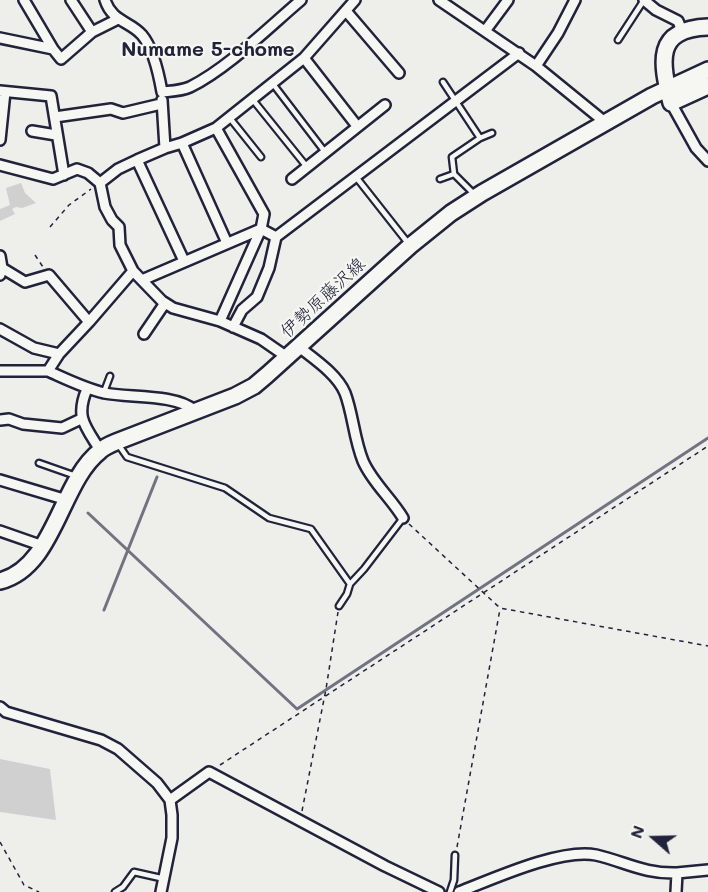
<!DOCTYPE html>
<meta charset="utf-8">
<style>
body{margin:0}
#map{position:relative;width:708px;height:892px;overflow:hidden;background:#eeeeeb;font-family:Mali,sans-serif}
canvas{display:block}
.north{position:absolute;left:624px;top:808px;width:60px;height:60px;-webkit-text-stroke:4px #f6f6f2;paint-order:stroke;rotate:290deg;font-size:16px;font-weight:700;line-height:24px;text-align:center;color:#22223b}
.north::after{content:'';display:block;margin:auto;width:21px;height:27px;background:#22223b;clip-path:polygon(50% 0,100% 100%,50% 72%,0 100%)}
</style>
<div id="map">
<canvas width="708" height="892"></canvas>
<div class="north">N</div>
</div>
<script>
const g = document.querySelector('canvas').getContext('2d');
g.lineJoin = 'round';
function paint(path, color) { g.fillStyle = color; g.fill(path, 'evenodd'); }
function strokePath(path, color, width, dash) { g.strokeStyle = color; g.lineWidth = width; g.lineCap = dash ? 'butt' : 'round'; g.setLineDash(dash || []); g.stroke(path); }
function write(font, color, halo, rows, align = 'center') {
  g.font = font + ' Mali,"Klee One",sans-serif'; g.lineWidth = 4.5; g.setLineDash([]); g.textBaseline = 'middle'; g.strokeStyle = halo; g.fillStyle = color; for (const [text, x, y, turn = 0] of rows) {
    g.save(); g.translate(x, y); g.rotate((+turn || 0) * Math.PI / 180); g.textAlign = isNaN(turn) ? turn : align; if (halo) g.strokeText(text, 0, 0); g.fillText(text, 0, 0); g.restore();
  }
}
paint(new Path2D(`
 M21,183l4,10 11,10 -14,5 -6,-1 -4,2 3,5 -15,7v-12l10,-4 -4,-17z
 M0,759l50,10 6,51 -56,-8z`), '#d0d0d1');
strokePath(new Path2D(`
 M88,513l209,196 411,-271
 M104,610l53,-133`), '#727281', 3);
const service = new Path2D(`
 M618,40l26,-40
 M443,82l37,56 -28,19 2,17 20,20
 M273,84l52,68
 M253,100l54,67
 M229,117l32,40
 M480,138l12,-5
 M356,177l52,66
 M440,179l14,-5
 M104,392l6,-16
 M118,444l9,13 98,31 44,30 42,11 39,55 14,-15 39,-51
 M39,463l37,13
 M339,606l8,-12 3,-10
 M115,892l8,-5 11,-15 31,7
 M450,892l4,-12 1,-25`);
const minor = new Path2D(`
 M24,0l29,49
 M71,0l21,32
 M105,0c7,22 25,21 37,35 11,13 17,40 20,57 10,-1 19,-1 28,-5 38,-19 78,-59 111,-87
 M439,0l97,66 70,57
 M644,0l12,10 22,11 4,10
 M346,11l53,62
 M485,31l23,-31
 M0,38l53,11 8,10 31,-27 26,-13
 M304,58l53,68
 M536,66l22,-33 17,-33
 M0,91l51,5 13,79
 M162,100l3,48
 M671,103l25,45 12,13
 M55,117l56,-8 12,4 38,-9
 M216,128l48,86 -3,15 -41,92
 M32,131l24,4
 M0,140l5,-48
 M182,143l45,100
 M137,160l47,101
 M0,165l53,14 24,-10 11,4 12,10 5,24 7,13 7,7 1,18 13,26 29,30 11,7 47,13 41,18 26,18
 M292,179l93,-74
 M100,183l18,-14 19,-9 28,-12 17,-5 34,-15 88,-70 51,-58
 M0,256l2,12
 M0,275l2,-7 23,14 24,-7 40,47
 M142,280l119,-51 15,8 243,-184
 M233,327l9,-17 15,-13 12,-29 7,-31
 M0,329l34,19 25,6
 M144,334l21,-31
 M299,347c15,12 38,27 46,46 8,21 9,46 18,68 9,21 28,37 40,57
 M0,371h48l11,-17 30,-32 44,-51
 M48,371c18,8 36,17 56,22 26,5 71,1 90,17
 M87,389c-12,28 -2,37 13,61
 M0,420l9,-1 14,5 39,4 19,-9
 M0,480l67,20
 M0,531l43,15
 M0,707l6,5 95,28 17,9 39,34 13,17 2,15v23l-11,54
 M170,800l39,-28 176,94 54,26
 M459,892c34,-13 101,-44 137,-37 30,7 48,19 81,18
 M676,892l1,-19 31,-3`);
const primary = new Path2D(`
 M708,27c-54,2 -47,35 -37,76l37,-17
 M0,581c55,-14 60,-99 100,-130 4,-4 11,-7 16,-9l119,-46 19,-10 13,-11 143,-129 41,-33 31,-20 170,-97 56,-26`);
strokePath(service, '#22223b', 9);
strokePath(minor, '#22223b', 14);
strokePath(primary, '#22223b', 20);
strokePath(new Path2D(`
 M50,227l19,-22 22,-16
 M35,255l8,12
 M409,524l91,84 208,38
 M220,765l488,-319
 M302,811l24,-122 12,-77
 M0,842l24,43 15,7
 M457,847l43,-238`), '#22223b', 1.5, [4.5, 4.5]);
strokePath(service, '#f6f6f2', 4.5);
strokePath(minor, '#f6f6f2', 9);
strokePath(primary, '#f6f6f2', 15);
write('18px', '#22223b', '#f6f6f2', [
 ["伊勢原藤沢線",323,298,-43]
]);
write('bold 20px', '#22223b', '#f6f6f2', [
 ["Numame 5-chome",208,50]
]);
</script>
